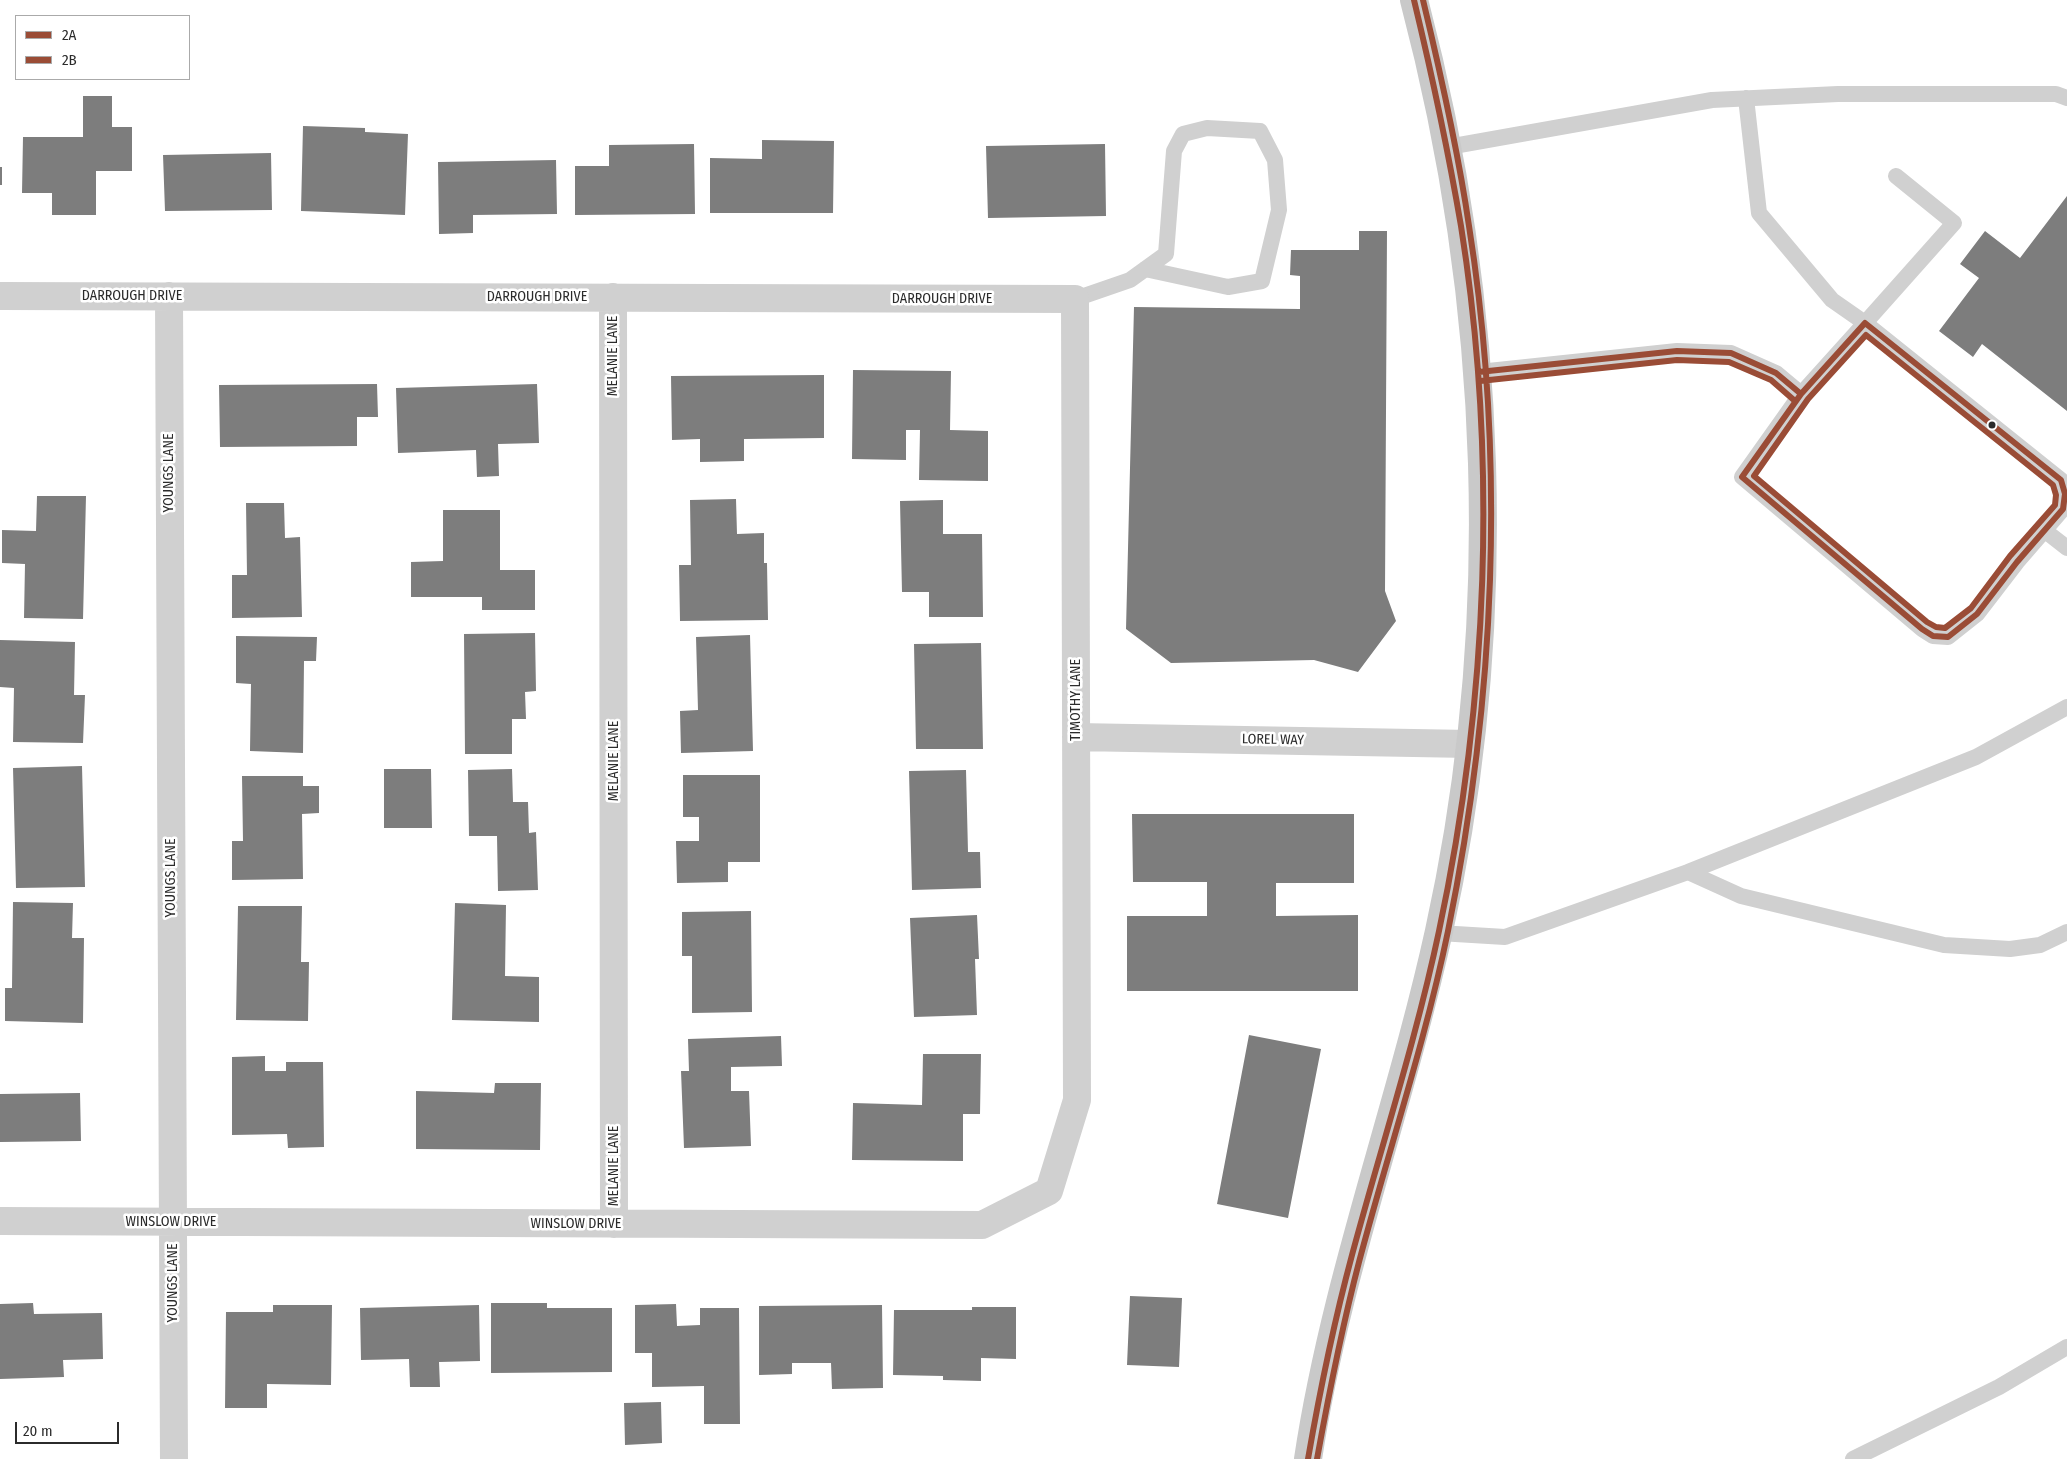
<!DOCTYPE html>
<style>
body{margin:0}
#map{position:relative;width:2067px;height:1459px;overflow:hidden;background:#fff;font-family:"Fira Sans Condensed",sans-serif}
canvas{display:block}
.legend{position:absolute;left:15px;top:15px;width:175px;height:65px;box-sizing:border-box;background:#fff;border:1px solid #aaa;margin:0;padding:6px 9px;list-style:none;font-size:15px;color:#2b2b2b}
.legend li{display:flex;align-items:center;gap:10px;height:25px}
.legend b{width:25px;border:1px solid #aaa}
.scale{position:absolute;left:15px;top:1422px;width:104px;height:22px;box-sizing:border-box;border:2px solid #2b2b2b;border-top:0;padding-left:6px;font-size:15px;line-height:18px;white-space:nowrap;color:#2b2b2b;-webkit-text-stroke:4px #fff;paint-order:stroke}
</style>
<div id="map">
<canvas width="2067" height="1459"></canvas>
<ul class="legend">
<li><b style="height:6px;background:#9a4c36"></b>2A</li>
<li><b style="height:6px;background:#9a4c36"></b>2B</li>
</ul>
<div class="scale">20 m</div>
</div>
<script>
const g = document.querySelector('canvas').getContext('2d');
g.lineJoin = 'round';
function paint(path, color) { g.fillStyle = color; g.fill(path, 'evenodd'); }
function strokePath(path, color, width, dash) { g.strokeStyle = color; g.lineWidth = width; g.lineCap = dash ? 'butt' : 'round'; g.setLineDash(dash || []); g.stroke(path); }
function write(font, color, halo, rows, align = 'center') {
  g.font = font + ' "Fira Sans Condensed",sans-serif'; g.lineWidth = 5; g.setLineDash([]); g.textBaseline = 'middle'; g.strokeStyle = halo; g.fillStyle = color; for (const [text, x, y, turn = 0] of rows) {
    g.save(); g.translate(x, y); g.rotate((+turn || 0) * Math.PI / 180); g.textAlign = isNaN(turn) ? turn : align; if (halo) g.strokeText(text, 0, 0); g.fillText(text, 0, 0); g.restore();
  }
}
paint(new Path2D(`
 M83,96h29v31h20v44h-36v44h-44v-22h-30l1,-56h60z
 M303,126l62,2v4l43,2 -3,81 -104,-4z
 M762,140l72,1 -1,72h-123v-55l52,1z
 M694,144l1,70 -120,1v-49h34v-21z
 M1105,144l1,72 -118,2 -2,-72z
 M271,153l1,57 -107,1 -2,-56z
 M556,160l1,54 -84,1v18l-34,1 -1,-72z
 M0,167h2v18h-2z
 M2067,196v215l-85,-67 -9,13 -34,-26 40,-53 -19,-14 25,-33 35,27z
 M1359,231h28l-2,360 11,30 -38,51 -44,-12 -143,3 -45,-34 8,-322 166,2v-33l-10,-1 1,-25h68z
 M853,370l98,1 -1,59 38,1v50l-69,-1 1,-50h-14v30l-54,-1z
 M824,375v63l-80,1v22l-44,1v-23l-28,1 -1,-64z
 M377,384l1,33h-21v29l-137,1 -1,-62z
 M537,384l2,59 -41,1 1,32 -22,1 -1,-27 -78,3 -2,-65z
 M37,496h49l-3,123 -59,-1 1,-54 -23,-1v-33l34,1z
 M736,499l1,35 27,-1v30h3l1,57 -88,1 -1,-56h12l-1,-65z
 M943,500v34h39l1,83h-54v-25h-27l-2,-91z
 M246,503h38l1,35 15,-1 2,80 -70,1v-43h15z
 M443,510h57v60h35v40h-53v-13h-71v-35l32,-1z
 M535,633l1,58 -11,1 1,27h-14v35h-47l-1,-120z
 M750,635l3,116 -72,2 -1,-42 18,-1 -2,-73z
 M236,636l81,1 -1,24h-12l-1,92 -53,-2 1,-67 -15,-1z
 M0,640l75,2 -1,53h11l-2,48 -70,-1 1,-54 -14,-1z
 M981,643l2,106h-67l-2,-105z
 M82,766l3,121 -69,1 -3,-120z
 M384,769h47l1,59h-48z
 M512,769l1,33h15l1,31 7,-1 2,58 -40,1 -1,-55h-28l-1,-66z
 M966,770l2,82h12l1,36 -69,2 -3,-119z
 M683,775h77v87h-32v20l-51,1 -1,-42h23v-24h-16z
 M242,776h61v10h16v27l-17,1 1,65 -71,1v-39h11z
 M1132,814h222v69h-78v33l82,-1v76h-231v-75h80v-34h-74z
 M13,902l60,1 -1,35h12l-1,85 -78,-2v-33h7z
 M455,903l51,2 -1,71 34,1v45l-87,-2z
 M238,906h64l-1,56h8l-1,59 -72,-1z
 M751,911l1,101 -60,1v-57h-10v-44z
 M977,915l2,44h-4l2,56 -63,2 -4,-99z
 M1249,1035l72,14 -33,169 -71,-14z
 M781,1036l1,30 -51,1v24h18l2,55 -67,2 -3,-77h8l-1,-32z
 M923,1054h58l-1,60h-17v47l-111,-1 1,-57 69,2z
 M265,1056v15h21v-9h37l1,85 -36,1 -1,-14 -55,1v-78z
 M495,1083h46l-1,67 -124,-1v-58l78,2z
 M80,1093l1,48 -81,1v-48z
 M1130,1296l52,2 -3,69 -52,-2z
 M33,1303l1,11 68,-1 1,46 -40,1 1,17 -64,2v-75z
 M491,1303h56v5h65v64l-121,1z
 M676,1304l1,22 23,-1v-17h39l1,116h-36v-38l-52,1v-34h-17v-48z
 M273,1305h59l-1,80 -64,-1v24h-42l1,-96h47z
 M479,1305l1,56 -41,1 1,25h-30l-1,-28 -48,1 -1,-52z
 M882,1305l1,83 -51,1 -1,-26h-39v11l-33,1v-69z
 M972,1307h44v52l-35,-1v23l-38,-1v-4l-50,-1 1,-65h78z
 M661,1402l1,41 -37,2 -1,-42z`), '#7d7d7d');
strokePath(new Path2D(`
 M1746,98l13,115 73,87 33,23 89,-100 -58,-47
 M1448,147l264,-47 126,-6h218l11,4
 M1075,299l55,-19 36,-26 8,-103 9,-17 24,-6 53,3 15,29 4,50 -17,71 -34,6 -83,-18
 M1865,323l196,157 4,14 -2,15 -46,53 -40,52 -29,23 -15,-1 -11,-7 -180,-152 59,-83z
 M1479,372l198,-21 54,2 45,20 25,21
 M2044,530l23,18
 M1688,872l53,24 203,49 66,4 30,-4 27,-13
 M1439,933l66,4 183,-65 288,-115 91,-50
 M1853,1459l146,-72 68,-40`), '#d0d0d0', 16);
strokePath(new Path2D(`
 M0,296l1075,3 2,801 -28,91 -67,34 -982,-4
 M169,296l5,1163
 M613,297l1,927
 M1076,737l394,7`), '#d0d0d0', 28);
strokePath(new Path2D(`
 M1308,1459c27,-180 92,-351 131,-528 68,-308 55,-628 -25,-931`), '#c9c9c9', 28);
strokePath(new Path2D(`
 M1865,323l196,157 4,14 -2,15 -46,53 -40,52 -29,23 -15,-1 -11,-7 -180,-152 59,-83z
 M1479,372l198,-21 54,2 45,20 25,21
 M1308,1459c12,-69 26,-137 44,-204 29,-108 64,-215 87,-324 49,-230 59,-472 22,-705 -13,-76 -29,-151 -47,-226`), '#9a4c36', 6);
strokePath(new Path2D(`
 M1866,335l187,150 3,10 -1,10 -45,51 -39,52 -26,20 -9,-1 -9,-5 -173,-146 54,-77z
 M1480,381l197,-21 52,2 42,18 24,21
 M1317,1459c12,-66 25,-132 42,-197 29,-110 66,-219 89,-331 47,-231 58,-471 21,-705 -11,-76 -28,-151 -46,-226`), '#9a4c36', 6);
for (const [x, y, r, color] of [
 [1992,425,4.5,"#2b2b2b"]
]) { const dot = new Path2D(); dot.arc(x, y, r, 0, 2 * Math.PI); g.fillStyle = color; g.fill(dot); strokePath(dot, '#fff', 2); }
write('14px', '#2b2b2b', '#fff', [
 ["DARROUGH DRIVE",132,296],
 ["DARROUGH DRIVE",537,297],
 ["DARROUGH DRIVE",942,299],
 ["MELANIE LANE",613,356,-90],
 ["YOUNGS LANE",169,473,-90],
 ["TIMOTHY LANE",1076,700,-90],
 ["LOREL WAY",1273,740,1],
 ["MELANIE LANE",614,761,-90],
 ["YOUNGS LANE",171,878,-90],
 ["MELANIE LANE",614,1166,-90],
 ["WINSLOW DRIVE",171,1222],
 ["WINSLOW DRIVE",576,1224],
 ["YOUNGS LANE",173,1283,-90]
]);
</script>
